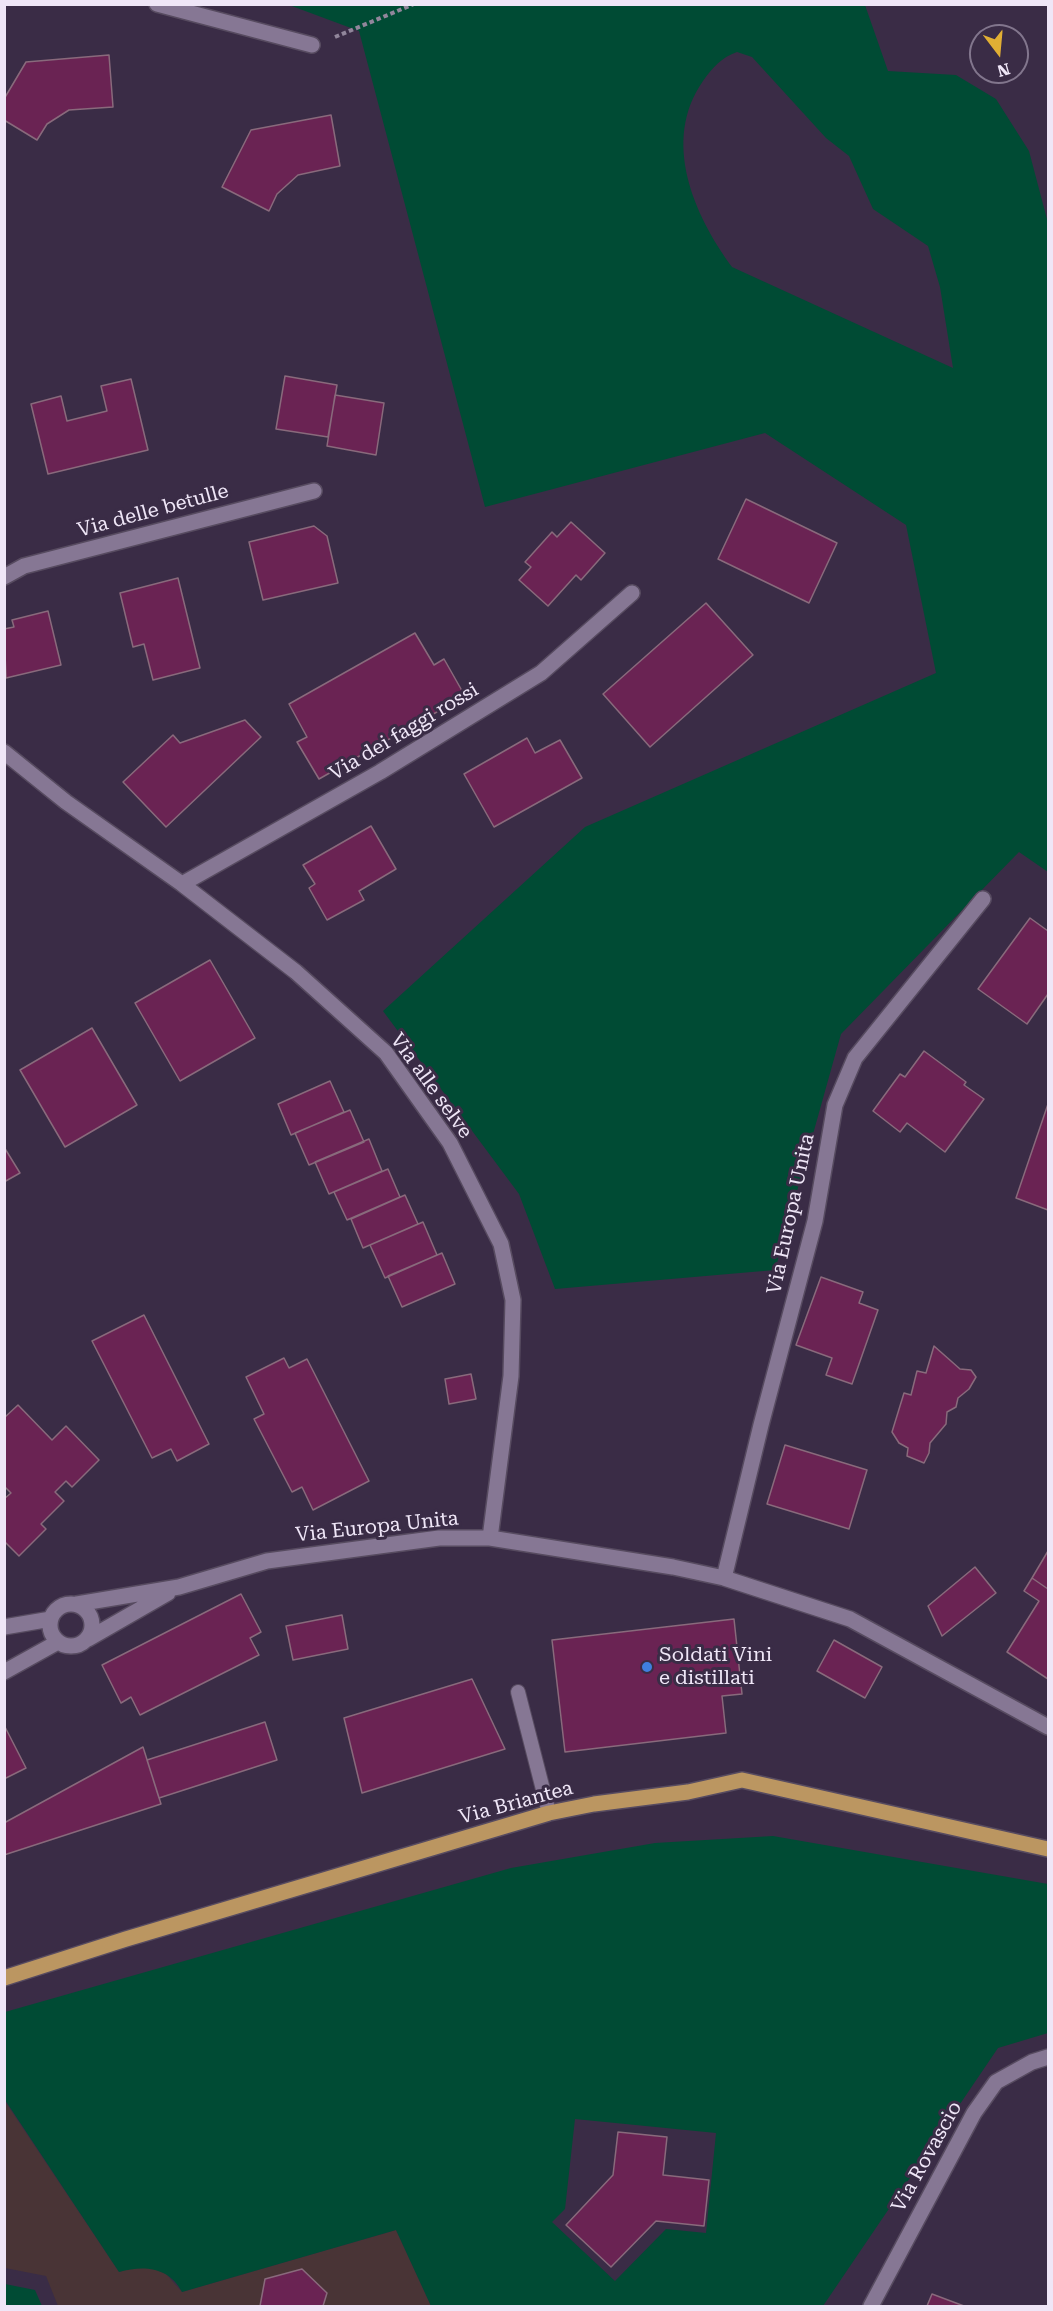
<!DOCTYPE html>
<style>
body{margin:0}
#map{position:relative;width:1053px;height:2311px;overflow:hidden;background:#3a2c46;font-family:"Roboto Serif",serif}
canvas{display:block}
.frame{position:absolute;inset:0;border:6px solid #efe6f7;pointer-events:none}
.north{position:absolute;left:969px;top:24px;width:60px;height:60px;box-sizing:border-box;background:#3a2c46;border:2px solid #82768d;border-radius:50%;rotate:164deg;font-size:16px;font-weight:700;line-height:24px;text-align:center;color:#efe6f7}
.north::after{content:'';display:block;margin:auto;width:21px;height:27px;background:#e1af34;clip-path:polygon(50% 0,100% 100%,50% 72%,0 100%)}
</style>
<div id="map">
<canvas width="1053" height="2311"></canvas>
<div class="frame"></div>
<div class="north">N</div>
</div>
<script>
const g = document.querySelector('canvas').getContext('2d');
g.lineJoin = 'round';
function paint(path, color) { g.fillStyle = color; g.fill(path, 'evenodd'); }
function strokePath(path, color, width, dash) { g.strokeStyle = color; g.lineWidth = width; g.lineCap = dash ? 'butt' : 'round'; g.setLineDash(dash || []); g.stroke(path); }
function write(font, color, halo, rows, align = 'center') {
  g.font = font + ' "Roboto Serif",serif'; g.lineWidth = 6; g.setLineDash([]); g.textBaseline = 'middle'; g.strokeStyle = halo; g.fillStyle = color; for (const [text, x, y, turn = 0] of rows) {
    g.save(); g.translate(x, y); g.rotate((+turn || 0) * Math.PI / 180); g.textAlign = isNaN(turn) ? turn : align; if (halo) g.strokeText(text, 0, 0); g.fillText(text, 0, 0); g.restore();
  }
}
paint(new Path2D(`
 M4,2100l115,172 13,-4 17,-1 17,7 16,18 214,-62 35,76h-373l-12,-30 -41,-8z`), '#493436');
paint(new Path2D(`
 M289,5h576l23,66 68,4 40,24 33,52 19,72v649l-29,-20 -178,182 -66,236 -220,19 -36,-95 -136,-183 202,-184 351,-154 -30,-148 -141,-92 -280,74 -126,-476zM737,52l15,5 74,81 23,18 24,53 55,37 12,41 13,81 -221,-101c-38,-52 -71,-126 -29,-186 9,-13 19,-24 34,-29z
 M773,1836l275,48v149l-50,15 -175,258h-392l-35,-76 -214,62c-13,-25 -38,-27 -63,-20l-114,-172v-88l506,-144 144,-25zM575,2119l141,14 -10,100 -40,-4 -51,52 -63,-59 13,-13z
 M5,2284l30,6 7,16h-37z`), '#004b34');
const building = new Path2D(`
 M109,55l4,52 -44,3 -22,14 -10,16 -33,-20v-21l22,-37z
 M331,115l9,51 -42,9 -21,19 -8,17 -47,-24 29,-57z
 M285,376l52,9 -9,52 -52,-8z
 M131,379l17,71 -100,24 -17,-70 30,-8 6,25 40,-10 -6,-25z
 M335,395l49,8 -8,52 -49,-9z
 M746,499l91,44 -28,60 -91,-44z
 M571,522l34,31 -24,27 -5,-5 -28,31 -29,-26 12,-13 -6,-5 27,-30 5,5z
 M314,526l13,10 11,47 -75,17 -14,-58z
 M178,578l22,90 -47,12 -9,-36 -11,3 -13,-54z
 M706,603l47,52 -103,92 -47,-53z
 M48,611l13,54 -55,13 -2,-49 10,-2 -2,-7z
 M415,633l19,32 10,-6 21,37 -146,83 -22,-37 10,-5 -18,-33z
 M245,720l16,17 -95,90 -43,-45 50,-47 7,8z
 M527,738l8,15 25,-13 22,38 -88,49 -30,-53z
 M371,826l25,43 -37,22 5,9 -37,20 -18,-32 6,-4 -12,-19z
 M1030,918l18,13v63l-21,30 -49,-35z
 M210,960l45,78 -75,43 -45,-78z
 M92,1028l45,77 -72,42 -45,-77z
 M924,1051l42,31 -2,3 20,14 -39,53 -38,-29 -7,9 -27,-21 27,-37 5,3z
 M330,1081l14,31 -53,23 -13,-31z
 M1048,1104v106l-32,-12z
 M350,1110l14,32 -55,23 -14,-32z
 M369,1139l13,32 -53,23 -14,-32z
 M4,1147l16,26 -16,9z
 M388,1169l12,28 -53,23 -13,-28z
 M405,1195l13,29 -55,24 -12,-29z
 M423,1222l14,33 -52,23 -15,-33z
 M442,1253l13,31 -53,23 -14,-31z
 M821,1277l42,15 -4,11 19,7 -26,74 -26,-9 6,-17 -36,-13z
 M144,1315l65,129 -32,17 -6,-12 -19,9 -60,-117z
 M934,1346l26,23 11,1 5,7 -7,12 -11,9 -2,9 -9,5 -1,12 -16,19 -1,10 -5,10 -17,-7 1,-8 -9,-5 -7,-11 12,-39 7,2 6,-24 9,2z
 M284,1358l5,10 18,-9 62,122 -56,29 -11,-23 -10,5 -38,-73 10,-5 -18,-37z
 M471,1374l5,25 -27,5 -4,-25z
 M18,1405l34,35 14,-14 33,34 -27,27 -6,-6 -11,11 9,9 -23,23 5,5 -27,27 -15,-15v-42l7,-6 -7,-7v-68z
 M785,1445l82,25 -18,59 -82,-25z
 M1048,1551v38l-16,-11z
 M975,1567l21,26 -54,43 -14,-30z
 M1032,1578l16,11v90l-41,-27 32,-51 -15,-10z
 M241,1594l20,38 -11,6 9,17 -119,60 -9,-18 -10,6 -19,-38z
 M342,1615l6,34 -55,11 -7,-34z
 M734,1619l8,75 -20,2 4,37 -161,19 -13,-112z
 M834,1640l48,27 -17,31 -48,-27z
 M472,1679l33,70 -143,44 -18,-75z
 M265,1722l12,38 -118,38 -12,-38z
 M4,1725l22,43 -22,11z
 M143,1747l18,57 -157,51v-32z
 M618,2132l49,5 -4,38 46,5 -5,46 -48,-5 -45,46 -45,-42 47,-50z
 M302,2269l25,24 -4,13h-63l5,-27z
 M932,2294l32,12h-37z`);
paint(building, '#6a2353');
strokePath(building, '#896a7c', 1.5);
const lane = new Path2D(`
 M518,1692l31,121`);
const street = new Path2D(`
 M157,4l155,41
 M4,577l20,-11 290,-75
 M4,752l62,50 116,82 114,88 90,81 64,90 51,101 12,56 -2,76 -21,162
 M182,884l198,-112 161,-99 91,-80
 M724,1578l37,-153 54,-204 20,-116 20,-47 128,-159
 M50 1625a21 21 0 1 1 42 0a21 21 0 1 1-42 0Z
 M77,1604l102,-17 88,-26 172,-23h51l183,29 51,11 126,41 198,108
 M4,1627l47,-8
 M88,1639l80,-46
 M4,1672l54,-30
 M871,2306l103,-193 22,-31 36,-20 16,-5`);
const primary = new Path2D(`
 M4,1978l122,-39 423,-126 45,-9 94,-12 54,-12 306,69`);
strokePath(lane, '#574b60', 16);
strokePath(street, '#574b60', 18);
strokePath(primary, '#574b60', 18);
strokePath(new Path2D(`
 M335,37l79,-33`), '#91869b', 4, [4.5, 3]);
strokePath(lane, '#867794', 14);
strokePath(street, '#867794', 15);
strokePath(primary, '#bb9661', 15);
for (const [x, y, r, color] of [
 [647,1667,6,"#3f7fe0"]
]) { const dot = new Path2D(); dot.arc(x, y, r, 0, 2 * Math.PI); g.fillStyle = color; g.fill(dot); strokePath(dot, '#3a2c46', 2); }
write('20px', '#efe6f7', '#3a2c46', [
 ["Via delle betulle",153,511,-15],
 ["Via dei faggi rossi",404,732,-31],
 ["Via alle selve",431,1086,54],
 ["Via Europa Unita",791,1214,-78],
 ["Via Europa Unita",377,1527,-6],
 ["Via Briantea",516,1803,-15],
 ["Via Rovascio",927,2157,-61]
]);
write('20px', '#efe6f7', '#3a2c46', [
 ["Soldati Vini",659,1655],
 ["e distillati",659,1678]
], 'left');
</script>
